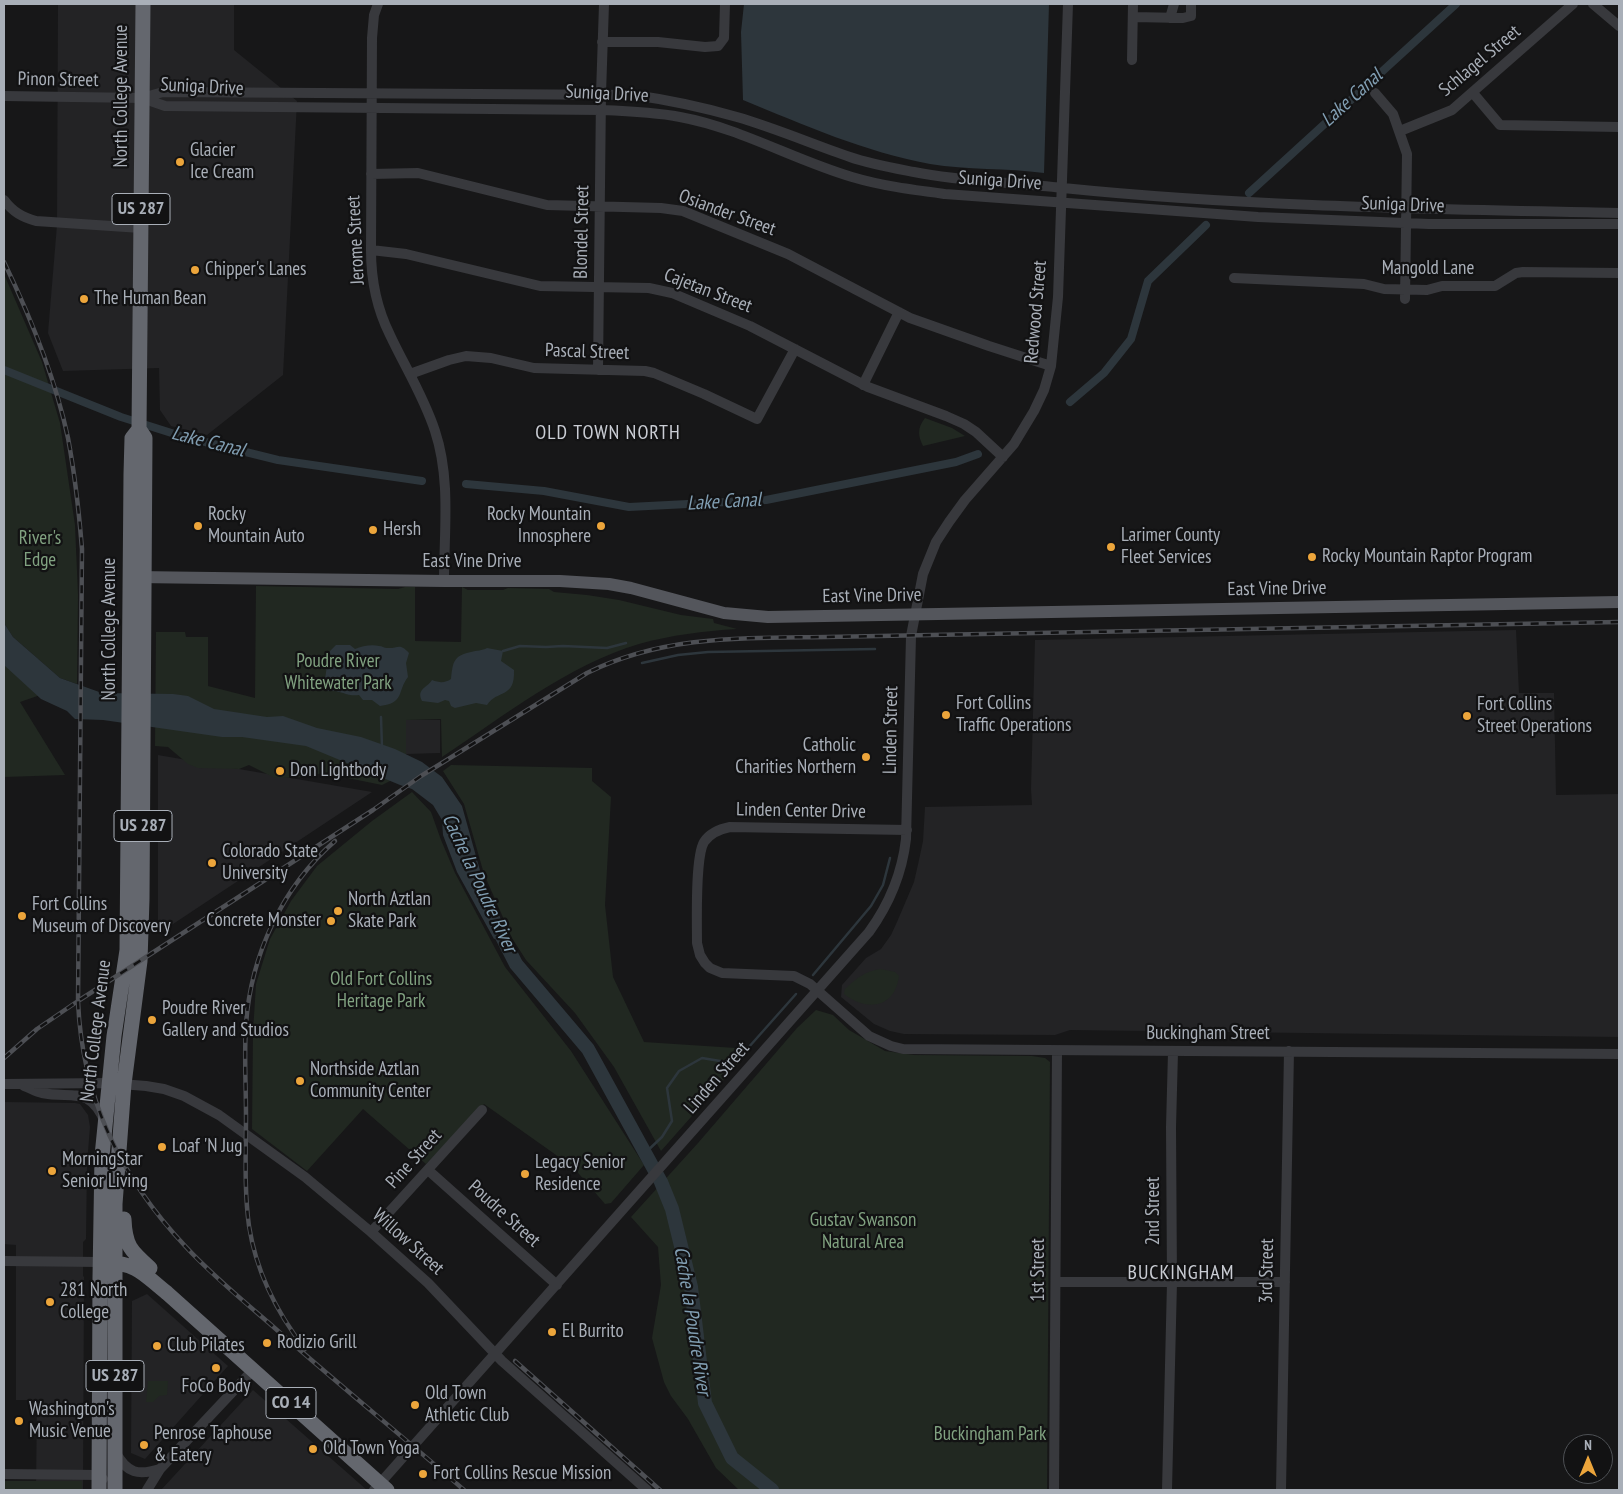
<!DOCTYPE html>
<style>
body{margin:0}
#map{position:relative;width:1623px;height:1494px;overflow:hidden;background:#171718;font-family:"PT Sans Narrow",sans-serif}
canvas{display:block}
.frame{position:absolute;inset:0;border:5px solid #a9afb8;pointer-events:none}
.north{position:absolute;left:1563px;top:1434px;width:50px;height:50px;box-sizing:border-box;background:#121213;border:1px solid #4e5155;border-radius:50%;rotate:0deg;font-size:14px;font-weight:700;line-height:20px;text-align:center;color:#a9afb8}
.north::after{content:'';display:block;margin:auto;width:18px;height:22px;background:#eca53b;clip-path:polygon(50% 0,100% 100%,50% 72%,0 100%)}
</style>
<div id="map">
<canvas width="1623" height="1494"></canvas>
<div class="frame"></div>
<div class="north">N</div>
</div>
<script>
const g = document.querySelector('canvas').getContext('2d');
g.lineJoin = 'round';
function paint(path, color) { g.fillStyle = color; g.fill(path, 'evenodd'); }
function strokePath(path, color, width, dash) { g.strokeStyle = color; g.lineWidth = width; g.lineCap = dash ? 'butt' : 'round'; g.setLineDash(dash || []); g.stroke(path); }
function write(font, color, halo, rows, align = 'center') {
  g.font = font + ' "PT Sans Narrow",sans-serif'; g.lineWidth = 4.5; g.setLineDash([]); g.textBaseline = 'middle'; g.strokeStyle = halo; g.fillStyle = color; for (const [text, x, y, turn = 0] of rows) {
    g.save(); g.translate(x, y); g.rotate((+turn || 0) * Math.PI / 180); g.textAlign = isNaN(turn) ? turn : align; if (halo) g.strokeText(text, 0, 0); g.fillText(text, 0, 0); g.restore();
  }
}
paint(new Path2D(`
 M58,4h176v46l63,51 -14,274 -76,60 -36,-9 -11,-16 -1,-42 -96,3 -15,-38 9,-108z
 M1516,630l3,63h35l2,102 63,-1v243l-549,-7 -15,5 -151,-1 -14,-3 -16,-7 -33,-27 1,-12 24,-27 15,-9 10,-14 6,-13 17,-40 5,-22 4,-19 2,-34 107,-2 -1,-16 4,-149z
 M406,720h34v33l-34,1z
 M158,755l214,37 -214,142z
 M4,1102l71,1 5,1 8,11 2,12 -3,37 -1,75 -3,3v34l1,1 -1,213h-47l1,-90h-21v-155l-12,-1z
 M147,1294l81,72 -83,93 -14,-6 1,-152z
 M253,1390l114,100h-206z`), '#232325');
paint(new Path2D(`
 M4,274l38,88 18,61 15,102 3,70 -1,89 -17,-6 -47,-41 -9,-14z
 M925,418l27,10 13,8 -42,10c-5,-10 -6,-18 2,-28z
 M256,586l142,3 7,-2h10v54l46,1 1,-55 6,3h35l5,-2 41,1 5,3 33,3 32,5 62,15 32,4 1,4 23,6c-33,2 -66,6 -98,15 -71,21 -135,72 -197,113l-1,-38 -35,1v46l-8,11 -16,8 -59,-12 -20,4 -28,1 -26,-13 -10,4 -41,-1 -10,-4 -20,-17 -13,-1 1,-114h29l1,5h22v49l47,12z
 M4,652l39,42 -23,8 45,73 -61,2z
 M451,765l141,3v13l19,16 -6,108 8,72 31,65 107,7 -90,102 -47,-84 -39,-54 -49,-53 -14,-22 -28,-64 -20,-70 -21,-33z
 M412,792l19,20 10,28 14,33 50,94 66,84 73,114 -33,38 -6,1 -32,-37 -89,-63 -58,60 -63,-55 -56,62 -55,-42 1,-97 3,-48 14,-45 21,-38 26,-35 55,-45z
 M881,969l14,3 4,4c-4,32 -32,36 -55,18l1,-5c12,-11 20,-18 36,-20z
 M816,1010l17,5 16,15 36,21 29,4 118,1 13,2 5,4 -3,428h-308l-23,-22 -28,-49 -17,-23 -7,-14 -12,-44 9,-53 -3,-38 -27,-30 67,-74 99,-115z
 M148,1381h20l-1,14 -8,1 -6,6h-7z
 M4,1481h78v9h-78z`), '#212821');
paint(new Path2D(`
 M744,4h305l-5,169c-37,-5 -77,-3 -114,-9 -65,-12 -126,-39 -187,-64l-2,-68z
 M4,623l9,14 47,41 42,15 71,1 15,2 26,13 53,8 16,-1 34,12 44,9 34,12 27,13 20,15 20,29 19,68 26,60 -13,5 -37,-67 -14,-37 -1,-15 -9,-15 -21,-16 -12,-4 -94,-39 -64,-9h-20l-119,-17 -28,-1 -8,-8 -26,-12 -37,-34z
 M336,645h14l5,4c7,-3 17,-5 24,-3 3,0 5,2 8,2 11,1 12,-6 22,5l-3,10 2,14c-11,14 -3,26 -28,29l-8,-6h-9l-4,-5c-12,2 -20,-6 -31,-4l-4,-5 5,-34z
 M487,648l16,3 -2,10 13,9c1,29 -16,19 -27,35l-11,-2 -21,5 -4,-2 -2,-5 -4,-1 -7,3 -16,-2c-6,-12 5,-13 10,-21 8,3 13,3 19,-1 2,-17 2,-23 20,-27 6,-2 11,-1 16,-4z`), '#2d363c');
strokePath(new Path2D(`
 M503,651l17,-5 26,1 17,-1 44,2 19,-5
 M642,663l36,-8 30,-3 167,-3
 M381,717l1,31
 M813,975l58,-69 12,-21 7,-27
 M645,1153l17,-16 10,-16 -5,-33 12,-17 23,-13 30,5 8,-6 56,-63`), '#2d363c', 2.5);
strokePath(new Path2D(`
 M1249,193l207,-189
 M4,370l117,47 60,19 97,24 144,21
 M1070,402l34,-29 27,-34 17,-58 58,-56
 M466,484l78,7 85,16 137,-7 190,-38 22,-8`), '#2d363c', 8);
strokePath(new Path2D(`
 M493,919l23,45 72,85 73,133 11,27 19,78 14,116 27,55 40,32`), '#2d363c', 14);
strokePath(new Path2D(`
 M378,4l-4,11 -2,23 -1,212c0,29 6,59 19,85 15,32 34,62 45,96 16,48 9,101 9,150
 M1593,4l26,22
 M1133,17l50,1 8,-2v-12
 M1170,18l4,-14
 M602,42h56l47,5 13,-1 6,-8 1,-34
 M1132,60l1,-56
 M1375,93l18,21 14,40 -2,145
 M1473,93l27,32 119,2
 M4,96l138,2 23,8 436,4c26,1 53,2 79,7 60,11 114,43 172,60 30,9 62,13 93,17l313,23 171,7h190
 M142,98l21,-6 471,3c35,5 68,12 103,22 38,11 75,27 113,40 20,7 43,11 64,15 49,10 99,10 149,16 186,19 370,21 556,25
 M1400,131l52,-21 121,-106
 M371,174l47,-1 129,32 114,3 22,3 105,43 122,64 79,28 62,20
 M4,200c9,12 18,17 32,21l105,7
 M371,250l35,4 134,32 109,2 23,5 78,33 118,61 78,29 18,8 12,8 27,25
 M1234,278l130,6 20,5 43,1 15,-4h53l21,-13 7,-1 96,1
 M598,370l3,-276 3,-90
 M410,374l39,-14 17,-4 25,2 43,10 111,3 9,2 50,21 53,25 38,-70
 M863,385l36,-73
 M907,830l-177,-3c-10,2 -20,6 -26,15 -9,15 -7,80 -7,101l3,12 5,8 5,5 12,5 72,3 16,8 59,52 22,10 12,3 716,5
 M4,1084l104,-1 38,3 18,3 20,7 35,19 86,62 66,55 57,51 74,78 145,129
 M24,1086c6,2 12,6 18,7 30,6 47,-8 63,29
 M428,1170l129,115
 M371,1232l111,-122
 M4,1261l96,1
 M1056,1282h229
 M116,1453c11,20 22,23 44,16
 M4,1474l95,1 4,4
 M147,1490l13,-21 93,-99
 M374,1490l495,-558c21,-29 33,-58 37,-93l5,-203 12,-62 13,-32 13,-20 16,-22 49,-56 20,-33 10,-21 7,-24 7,-69 10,-293
 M1054,1490l3,-439
 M1167,1490l5,-208 -1,-155 2,-75
 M1281,1490l8,-439`), '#38393d', 10);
strokePath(new Path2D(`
 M136,577l308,4h116l49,3 22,4 93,25 44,4 851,-15`), '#54565c', 12);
strokePath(new Path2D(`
 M124,1219c1,27 7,32 26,49
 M107,1262c32,2 37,13 60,31l220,197
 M99,1490l1,-213 2,-121 12,-120 13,-86 4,-476 1,-36 7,-9
 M115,1490v-286l9,-120 16,-123 2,-62 3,-461 -6,-9 4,-425`), '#64676e', 15);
const rail = new Path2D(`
 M4,262c27,56 51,115 64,176 7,37 11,74 14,111l-4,452c4,97 42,176 108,246 26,28 55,52 83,76 64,57 131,111 195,167
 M4,1058l33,-29 41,-28 295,-191 48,-34 166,-103c77,-38 156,-35 240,-36 52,-1 104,-2 156,-3 212,-4 424,-8 636,-12
 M305,1349c-28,-36 -49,-78 -56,-123 -5,-37 -3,-74 -3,-110 0,-31 -2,-61 0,-92 5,-69 36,-137 89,-183
 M515,1361l145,129`);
strokePath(rail, '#4d4f54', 4.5);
strokePath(rail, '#121213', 2.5, [8]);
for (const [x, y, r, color] of [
 [180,162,5,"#eca53b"],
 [195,270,5,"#eca53b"],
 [84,299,5,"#eca53b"],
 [198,526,5,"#eca53b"],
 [601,526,5,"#eca53b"],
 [373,530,5,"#eca53b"],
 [1111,547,5,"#eca53b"],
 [1312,557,5,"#eca53b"],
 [946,715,5,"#eca53b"],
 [1467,716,5,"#eca53b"],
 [866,757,5,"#eca53b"],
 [280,771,5,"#eca53b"],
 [212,863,5,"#eca53b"],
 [338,911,5,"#eca53b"],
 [22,916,5,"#eca53b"],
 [331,921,5,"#eca53b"],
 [152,1020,5,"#eca53b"],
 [300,1081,5,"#eca53b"],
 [162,1147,5,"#eca53b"],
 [52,1171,5,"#eca53b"],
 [525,1174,5,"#eca53b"],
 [50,1302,5,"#eca53b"],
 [552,1332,5,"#eca53b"],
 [267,1343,5,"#eca53b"],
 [157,1346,5,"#eca53b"],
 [216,1368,5,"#eca53b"],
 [415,1405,5,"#eca53b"],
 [19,1421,5,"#eca53b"],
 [144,1445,5,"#eca53b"],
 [313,1449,5,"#eca53b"],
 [423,1474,5,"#eca53b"]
]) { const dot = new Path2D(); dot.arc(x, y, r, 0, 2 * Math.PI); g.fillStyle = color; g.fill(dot); strokePath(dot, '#121213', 2); }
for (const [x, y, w] of [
 [141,209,58],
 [143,826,58],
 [115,1376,58],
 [291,1403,50]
]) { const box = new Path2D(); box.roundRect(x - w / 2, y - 15.5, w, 31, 4); g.fillStyle = '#121213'; g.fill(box); strokePath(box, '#a9afb8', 1); }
write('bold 18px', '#a9afb8', null, [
 ["US 287",141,209],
 ["US 287",143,826],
 ["US 287",115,1376],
 ["CO 14",291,1403]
]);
write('19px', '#a9afb8', '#121213', [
 ["Schlagel Street",1480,61,-40],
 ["Pinon Street",58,80,1],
 ["Suniga Drive",202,87,3],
 ["Suniga Drive",607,94,3],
 ["North College Avenue",122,96,-90],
 ["Suniga Drive",1000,181,4],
 ["Suniga Drive",1403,205,2],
 ["Osiander Street",727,213,20],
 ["Blondel Street",582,232,-89],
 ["Jerome Street",356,240,-93],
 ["Mangold Lane",1428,269],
 ["Cajetan Street",708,291,21],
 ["Redwood Street",1036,312,-85],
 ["Pascal Street",587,352,2],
 ["East Vine Drive",472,562],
 ["East Vine Drive",1277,589,-1],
 ["East Vine Drive",872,596,-1],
 ["North College Avenue",110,629,-90],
 ["Linden Street",891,730,-89],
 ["Linden Center Drive",801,811,1],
 ["North College Avenue",96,1031,-83],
 ["Buckingham Street",1208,1034],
 ["Linden Street",717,1078,-49],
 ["Pine Street",414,1159,-48],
 ["2nd Street",1154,1211,-90],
 ["Poudre Street",504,1214,42],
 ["Willow Street",408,1242,42],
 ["1st Street",1039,1270,-90],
 ["3rd Street",1267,1271,-89]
]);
write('19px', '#a9afb8', '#121213', [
 ["Glacier",190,151],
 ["Ice Cream",190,173],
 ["Chipper's Lanes",205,270],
 ["The Human Bean",94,299],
 ["Rocky",208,515],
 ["Mountain Auto",208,537],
 ["Rocky Mountain",591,515,"right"],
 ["Innosphere",591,537,"right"],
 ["Hersh",383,530],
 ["Larimer County",1121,536],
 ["Fleet Services",1121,558],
 ["Rocky Mountain Raptor Program",1322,557],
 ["Fort Collins",956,704],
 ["Traffic Operations",956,726],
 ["Fort Collins",1477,705],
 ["Street Operations",1477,727],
 ["Catholic",856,746,"right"],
 ["Charities Northern",856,768,"right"],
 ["Don Lightbody",290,771],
 ["Colorado State",222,852],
 ["University",222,874],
 ["North Aztlan",348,900],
 ["Skate Park",348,922],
 ["Fort Collins",32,905],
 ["Museum of Discovery",32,927],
 ["Concrete Monster",321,921,"right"],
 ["Poudre River",162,1009],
 ["Gallery and Studios",162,1031],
 ["Northside Aztlan",310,1070],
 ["Community Center",310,1092],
 ["Loaf 'N Jug",172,1147],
 ["MorningStar",62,1160],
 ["Senior Living",62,1182],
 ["Legacy Senior",535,1163],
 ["Residence",535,1185],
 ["281 North",60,1291],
 ["College",60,1313],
 ["El Burrito",562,1332],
 ["Rodizio Grill",277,1343],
 ["Club Pilates",167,1346],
 ["FoCo Body",216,1387,"center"],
 ["Old Town",425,1394],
 ["Athletic Club",425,1416],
 ["Washington's",29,1410],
 ["Music Venue",29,1432],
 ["Penrose Taphouse",154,1434],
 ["& Eatery",154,1456],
 ["Old Town Yoga",323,1449],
 ["Fort Collins Rescue Mission",433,1474]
], 'left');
write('19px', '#81a281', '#121213', [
 ["River's",40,539],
 ["Edge",40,561],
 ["Poudre River",338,662],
 ["Whitewater Park",338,684],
 ["Old Fort Collins",381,980],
 ["Heritage Park",381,1002],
 ["Gustav Swanson",863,1221],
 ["Natural Area",863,1243],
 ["Buckingham Park",990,1435]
]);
write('italic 20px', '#819eb2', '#121213', [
 ["Lake Canal",1352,98,-42],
 ["Lake Canal",208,442,14],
 ["Lake Canal",724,502,-3],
 ["Cache la Poudre River",479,883,65],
 ["Cache la Poudre River",692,1321,81]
]);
g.letterSpacing = '1px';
write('20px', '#cacdd4', '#121213', [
 ["OLD TOWN NORTH",608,433],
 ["BUCKINGHAM",1181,1273]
]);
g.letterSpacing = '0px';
</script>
